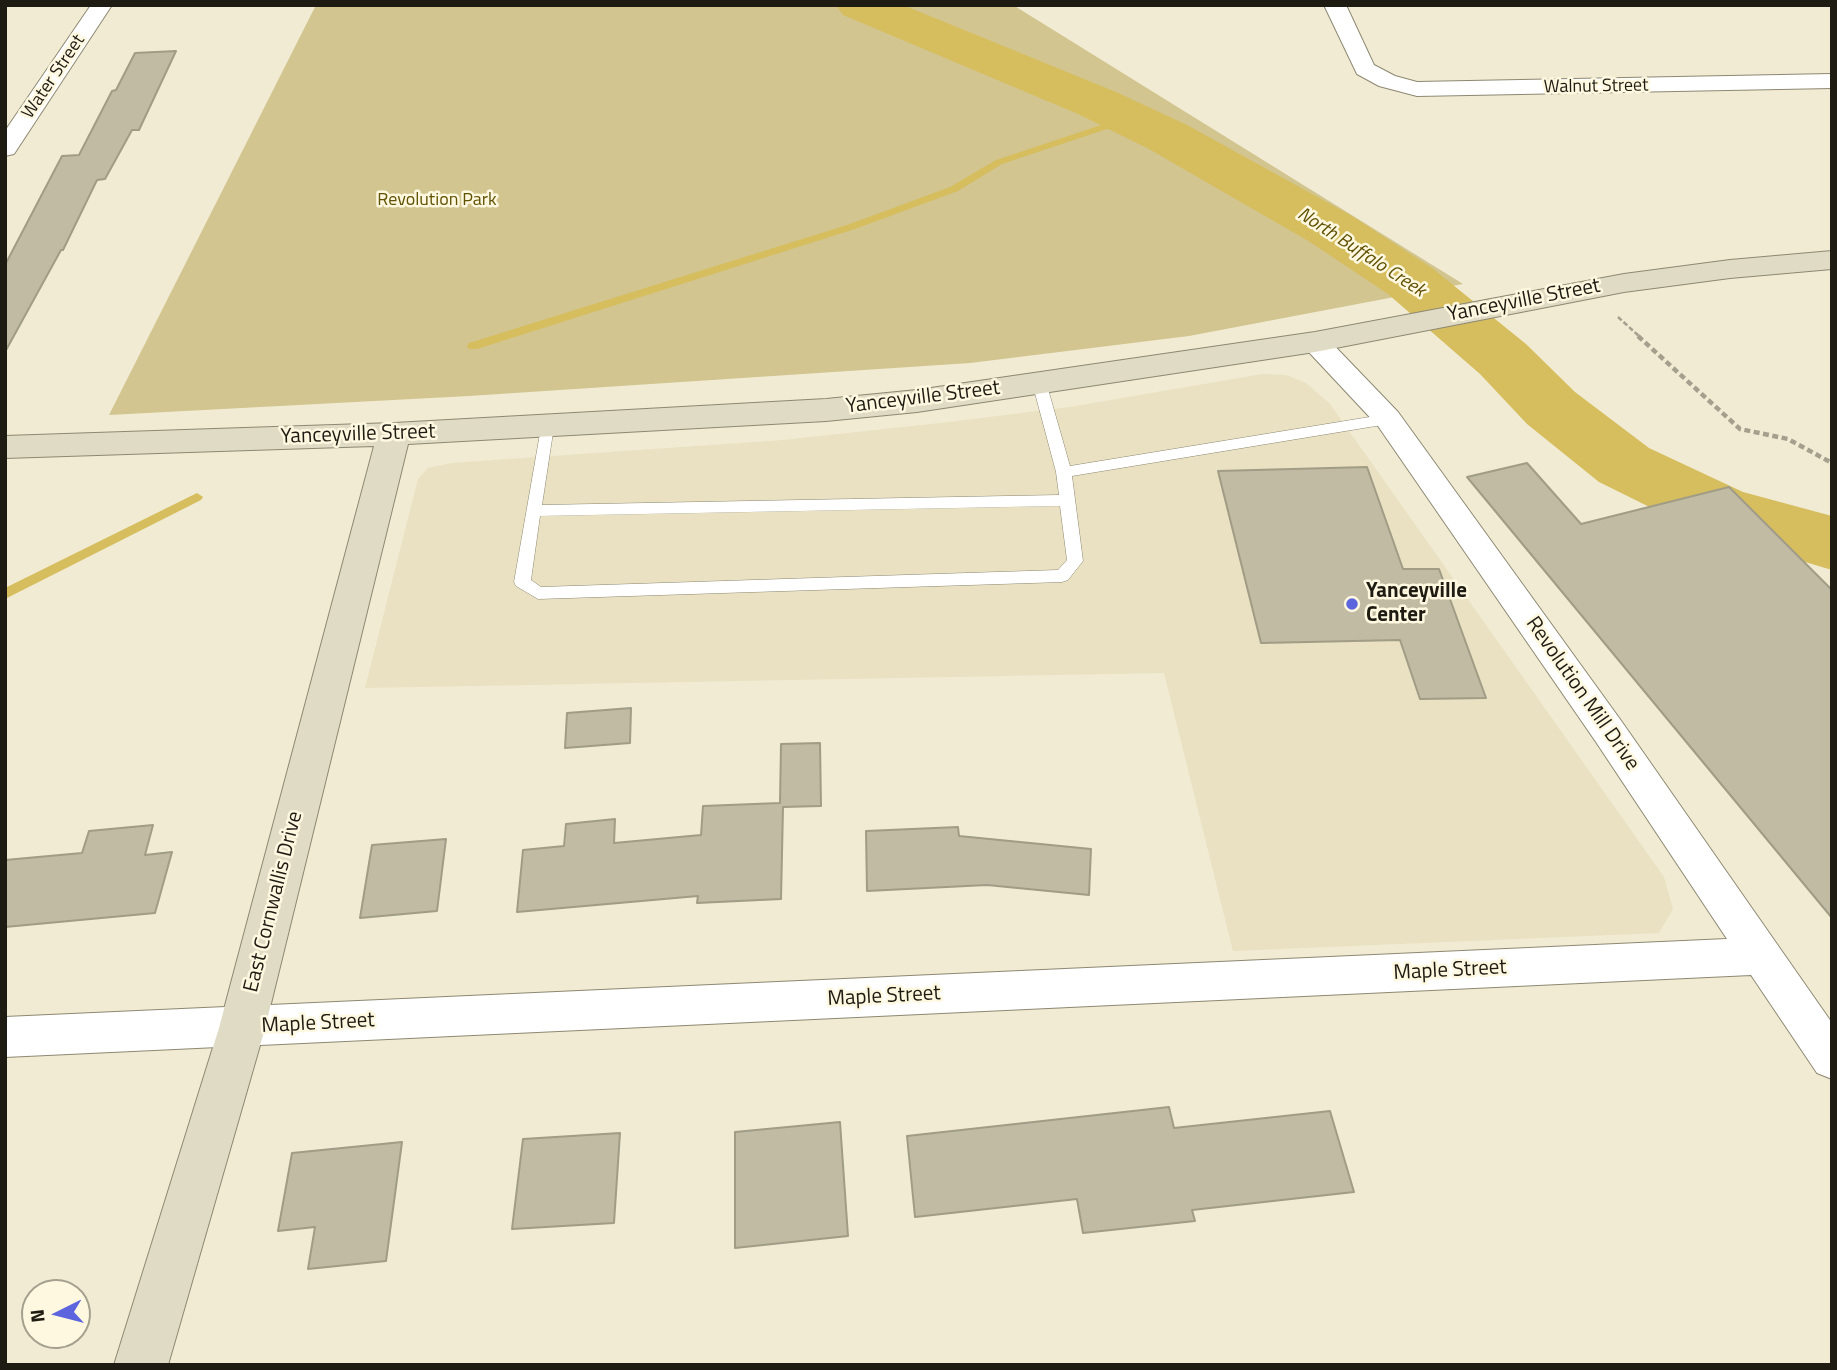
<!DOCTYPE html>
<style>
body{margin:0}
#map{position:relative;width:1837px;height:1370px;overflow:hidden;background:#f1ebd3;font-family:"Titillium Web",sans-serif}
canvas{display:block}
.frame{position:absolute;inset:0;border:7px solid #1e1b13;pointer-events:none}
.north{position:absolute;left:21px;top:1279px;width:70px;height:70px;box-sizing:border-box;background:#fef8e0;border:2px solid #a4a08e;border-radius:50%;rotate:264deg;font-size:19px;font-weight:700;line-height:28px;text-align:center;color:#1e1b13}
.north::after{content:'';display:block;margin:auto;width:24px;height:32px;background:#5c65dd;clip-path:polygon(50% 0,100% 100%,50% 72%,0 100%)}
</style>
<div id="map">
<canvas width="1837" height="1370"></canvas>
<div class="frame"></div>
<div class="north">N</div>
</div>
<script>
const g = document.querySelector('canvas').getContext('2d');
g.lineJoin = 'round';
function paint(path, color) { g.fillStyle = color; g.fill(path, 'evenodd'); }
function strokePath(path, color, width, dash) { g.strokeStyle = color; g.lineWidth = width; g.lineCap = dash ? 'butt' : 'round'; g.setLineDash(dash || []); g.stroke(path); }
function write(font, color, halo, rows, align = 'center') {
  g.font = font + ' "Titillium Web",sans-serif'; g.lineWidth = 5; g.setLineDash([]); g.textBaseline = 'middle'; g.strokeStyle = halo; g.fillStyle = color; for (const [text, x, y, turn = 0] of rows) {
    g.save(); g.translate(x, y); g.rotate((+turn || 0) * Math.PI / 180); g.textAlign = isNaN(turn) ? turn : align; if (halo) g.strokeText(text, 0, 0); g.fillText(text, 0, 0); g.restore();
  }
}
paint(new Path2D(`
 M1262,374l24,1 20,8 24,21 334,473 9,32 -14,24 -426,18 -69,-278 -799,15 53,-209 10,-11 23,-5 332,-23 166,-18 121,-15z`), '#e9e1c2');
paint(new Path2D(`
 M316,5h697l450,279 -274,52 -219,27 -501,33 -360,19z`), '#d2c58f');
paint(new Path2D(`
 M1128,116l3,1v4l-129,43 -44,27 -103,38 -378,120h-8l-2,-3 2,-3 378,-118 103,-38 46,-27z
 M197,493l6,4 -2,3 -196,99v-11z`), '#d6be5f');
paint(new Path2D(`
 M836,5h67l213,87 71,33 165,91 80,52 94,76 49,48 74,56 94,44 89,24v54l-138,-41 -95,-47 -72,-58 -47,-50 -92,-80 -78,-52 -161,-93 -71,-35 -235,-99z`), '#d6be5f');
const building = new Path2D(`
 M176,51l-37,79h-7l-27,49 -8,1 -34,70h-2l-56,102v-87l57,-109 17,-1 33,-64 4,-1 19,-37z
 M1527,463l54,61 148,-37 103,103v328l-365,-441z
 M1367,467l36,102h36l47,129 -66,1 -20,-59 -139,3 -43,-172z
 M631,708l-1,35 -65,5 2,-35z
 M820,743l1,63 -38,1 -2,92 -84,4 1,-7 -181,16 6,-62 41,-4 2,-22 49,-5 -1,24 87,-8 2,-29 77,-3 1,-59z
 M153,825l-8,30 27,-3 -17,61 -150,14v-67l77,-7 7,-22z
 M958,827l1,9 132,13 -2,46 -102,-10 -120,6 -1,-60z
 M446,839l-9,72 -77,7 12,-73z
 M1169,1107l5,21 156,-17 24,81 -162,18 3,11 -112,12 -6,-34 -162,18 -8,-81z
 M840,1122l8,114 -113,12v-116z
 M620,1133l-6,90 -102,6 11,-90z
 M402,1142l-16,119 -78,8 7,-42 -37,4 14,-78z`);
paint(building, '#c1bba4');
strokePath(building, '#a19c85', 2);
const service = new Path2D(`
 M1039,377l7,5 24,84 318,-52 7,5 -7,5 -316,52 11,85 -15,19 -6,2 -524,17 -22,-13 -2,-4 28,-160h10l2,4 -12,79 517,-10 -3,-23 -24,-90zM1060,506l7,54 -9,10 -517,17 -10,-7 9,-64z`);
const minor = new Path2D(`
 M91,5h21l-98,149 -9,2v-25z
 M1324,5h22l28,60 21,11 22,6 415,-8v14l-415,8 -38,-10 -22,-12z
 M1315,333l10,3 73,76 224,310 210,301v56l-15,-6 -66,-98 -1746,82v-40l1722,-78 -131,-197 -218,-316 -73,-78 -4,-6 4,-6z`);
const secondary = new Path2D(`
 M1832,251v18l-102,9 -106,14 -309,60 -398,60 -91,9 -418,23 -143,584 -97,337h-54l105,-337 155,-582 -369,12v-22l389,-13 432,-24 91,-9 398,-58 309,-58 106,-14z`);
strokePath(service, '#8d8872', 1);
strokePath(minor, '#8d8872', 2);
strokePath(secondary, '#8d8872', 2);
strokePath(new Path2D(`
 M1618,317l22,20`), '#a5a08e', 2.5, [5, 2.5]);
strokePath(new Path2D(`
 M1638,336l102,93 48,10 44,24`), '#a5a08e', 4.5, [6, 3.5]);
paint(service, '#fff');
paint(minor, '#fff');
paint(secondary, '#e0dbc4');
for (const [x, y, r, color] of [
 [1352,604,7,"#5c65dd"]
]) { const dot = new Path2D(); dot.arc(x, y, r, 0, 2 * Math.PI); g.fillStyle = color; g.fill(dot); strokePath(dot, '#fef8e0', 2.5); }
write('18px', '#1e1b13', '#fef8e0', [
 ["Water Street",54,77,-56],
 ["Walnut Street",1596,87,-1]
]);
write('18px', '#615102', '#fef8e0', [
 ["Revolution Park",437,201]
]);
write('italic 19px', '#5f4f00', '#fef8e0', [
 ["North Buffalo Creek",1361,253,33]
]);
write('21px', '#1e1b13', '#fef8e0', [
 ["Yanceyville Street",1524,301,-11],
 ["Yanceyville Street",923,398,-7],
 ["Yanceyville Street",358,435,-2],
 ["Revolution Mill Drive",1582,694,55],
 ["East Cornwallis Drive",274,902,-76],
 ["Maple Street",1450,971,-3],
 ["Maple Street",884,997,-3],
 ["Maple Street",318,1024,-3]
]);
write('bold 21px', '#1e1b13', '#fef8e0', [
 ["Yanceyville",1366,592],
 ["Center",1366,616]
], 'left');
</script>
